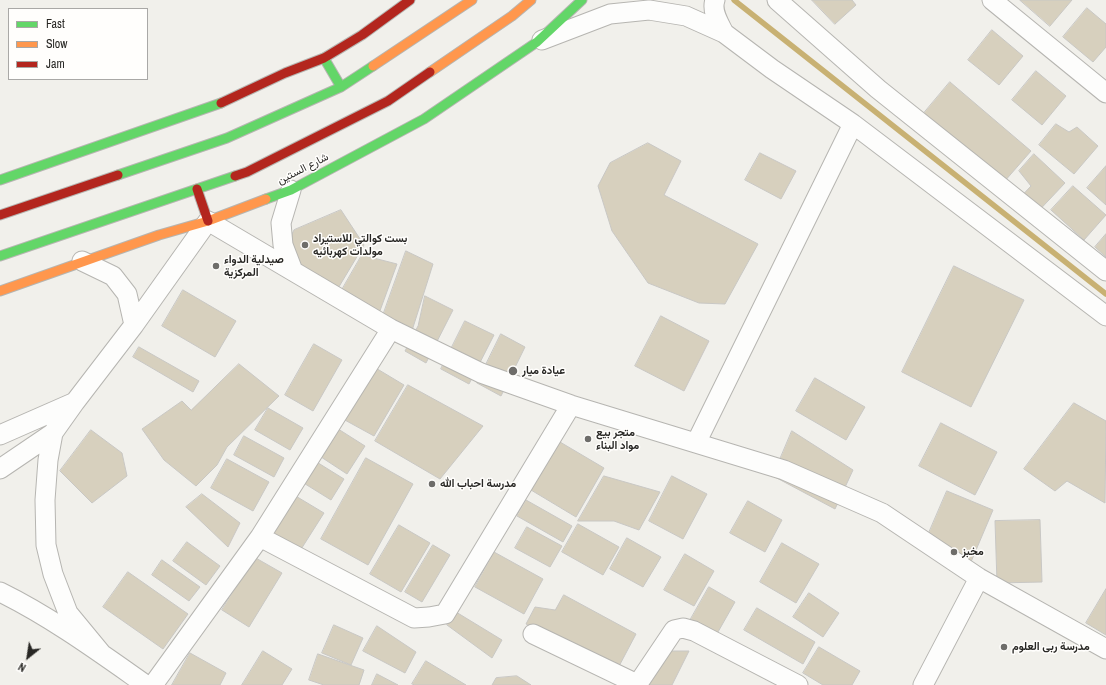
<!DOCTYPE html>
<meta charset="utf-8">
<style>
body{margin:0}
#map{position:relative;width:1106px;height:685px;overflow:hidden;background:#f1f0eb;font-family:"Archivo Narrow",sans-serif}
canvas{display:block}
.legend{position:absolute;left:8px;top:8px;width:140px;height:72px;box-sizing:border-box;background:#fffefc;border:1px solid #a9a8a6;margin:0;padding:5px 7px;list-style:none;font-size:12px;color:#282724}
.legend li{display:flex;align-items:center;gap:8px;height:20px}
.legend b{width:20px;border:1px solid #a9a8a6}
.north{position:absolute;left:8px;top:637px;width:40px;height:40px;-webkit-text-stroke:3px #fffefc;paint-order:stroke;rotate:210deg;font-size:11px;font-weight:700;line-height:16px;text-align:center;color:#282724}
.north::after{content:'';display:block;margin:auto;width:14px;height:18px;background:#282724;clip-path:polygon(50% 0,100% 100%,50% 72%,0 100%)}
</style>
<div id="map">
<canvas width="1106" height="685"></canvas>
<ul class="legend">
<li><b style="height:5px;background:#63d668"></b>Fast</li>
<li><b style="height:5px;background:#ff974d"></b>Slow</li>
<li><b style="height:5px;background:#b3261e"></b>Jam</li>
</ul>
<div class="north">N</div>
</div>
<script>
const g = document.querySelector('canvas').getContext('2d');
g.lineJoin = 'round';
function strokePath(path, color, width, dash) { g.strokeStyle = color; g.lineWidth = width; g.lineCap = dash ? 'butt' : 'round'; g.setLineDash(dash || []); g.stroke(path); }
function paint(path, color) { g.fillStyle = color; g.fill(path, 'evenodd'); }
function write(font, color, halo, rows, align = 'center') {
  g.font = font + ' "Archivo Narrow",Vazirmatn,sans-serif'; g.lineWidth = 3; g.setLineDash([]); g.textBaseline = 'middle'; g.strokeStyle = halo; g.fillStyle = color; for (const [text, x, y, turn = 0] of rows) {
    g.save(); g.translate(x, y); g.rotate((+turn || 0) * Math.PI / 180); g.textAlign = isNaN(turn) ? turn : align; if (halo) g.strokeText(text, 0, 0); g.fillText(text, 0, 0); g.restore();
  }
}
strokePath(new Path2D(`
 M734,0l372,294`), '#c8b173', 5.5);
const building = new Path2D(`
 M812,0h40l4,5 -21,19z
 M1020,0h52l-22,26z
 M1087,8l19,16v23l-13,15 -30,-25z
 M992,30l31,26 -24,29 -31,-25z
 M1036,71l30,25 -24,29 -30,-25z
 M950,82l81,69 -34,39 -13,-19 -60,-58z
 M1056,124l13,8 8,-5 21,19 -24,28 -35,-29z
 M648,143l33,18 -17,34 94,49 -33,60 -26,-1 -51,-20 -36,-52 -14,-45 12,-23z
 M760,153l36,18 -15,28 -36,-19z
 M1034,154l31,29 -34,36 -19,-13 19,-20 -12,-15z
 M1106,166v39l-19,-17z
 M1073,186l33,29 -22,25 -33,-30z
 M341,210l23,35 -33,55 -46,-51 9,-19z
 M1106,234v23l-11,-10z
 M406,251l27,13 -23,73 -29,-16z
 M362,255l35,9 -20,55 -42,-17z
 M954,266l70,34 -53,107 -69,-35z
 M183,290l53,31 -21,36 -53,-31z
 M425,296l28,14 -27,53 -21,-12 13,-25z
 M661,316l48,25 -25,50 -49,-25z
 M465,321l29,14 -25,49 -28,-15z
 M501,334l24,13 -24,49 -24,-13z
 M314,344l28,16 -29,51 -28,-16z
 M139,347l60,34 -6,11 -60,-35z
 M239,364l40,32 -52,51 -10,18 -21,21 -32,-26 -22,-31 40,-28 9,9z
 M374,367l30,18 -30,51 -31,-17z
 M815,378l50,29 -19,33 -50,-29z
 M408,385l75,41 -43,53 -65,-38z
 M1074,403l32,18 -1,82 -38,-22 -12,10 -31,-22z
 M268,408l35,20 -13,22 -35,-20z
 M941,423l56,29 -22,43 -56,-29z
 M335,427l30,19 -18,28 -29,-19z
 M91,430l31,23 5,23 -35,27 -32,-32z
 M792,431l61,39 -18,39 -62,-33z
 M244,436l40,22 -10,19 -40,-22z
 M560,442l44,26 -28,49 -45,-27z
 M366,458l47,26 -45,81 -47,-26z
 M227,459l42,23 -16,29 -42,-23z
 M315,461l29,18 -13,21 -29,-18z
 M604,476l56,16 -21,38 -25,-9h-36z
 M672,476l35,18 -24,45 -34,-18z
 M947,491l46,19 -25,59 -46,-20z
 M202,494l38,29 -12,24 -42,-40z
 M294,495l30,18 -26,41 -30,-18z
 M526,500l46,26 -9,16 -46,-26z
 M748,501l34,19 -17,32 -35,-19z
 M1040,520l2,62 -45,1 -2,-62z
 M578,524l41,23 -16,28 -41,-23z
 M399,525l31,18 -29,49 -31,-18z
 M527,527l35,19 -12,21 -35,-19z
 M627,538l34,19 -18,30 -33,-18z
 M187,542l33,24 -14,19 -33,-24z
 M782,543l37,21 -23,39 -36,-21z
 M433,545l17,10 -28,47 -17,-10z
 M494,552l49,27 -19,35 -49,-27z
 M685,554l29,17 -20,35 -30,-16z
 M254,557l28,16 -33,54 -27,-17z
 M162,560l38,27 -11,14 -37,-26z
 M128,572l60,42 -25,35 -60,-42z
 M709,587l26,15 -21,37 -26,-15z
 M1106,589v46l-20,-12z
 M809,593l30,20 -16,24 -30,-20z
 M564,595l72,39 -19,36 -91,-46 9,-17 20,3z
 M757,608l58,34 -12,22 -59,-34z
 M456,612l46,28 -10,18 -45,-33z
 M334,625l29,13 -12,27 -29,-12z
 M377,626l39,26 -11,21 -42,-22z
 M819,647l41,24 -8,14h-29l-20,-12z
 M263,651l29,18 -10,16h-40z
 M661,651h28l-17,34h-30z
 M190,653l36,20 -6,12h-48z
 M318,654l46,16 -5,15h-35l-15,-5z
 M426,661l40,24h-51l-3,-1z
 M377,674l21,11h-26z
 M517,676l14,9h-39l4,-7z`);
paint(building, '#d7d0be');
strokePath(building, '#c8c7c4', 1);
const street = new Path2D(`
 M715,0c-4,11 4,23 9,33
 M777,0l101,89 228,182
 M992,0l114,93
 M542,40l68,-26 39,-4 37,6 38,17 48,36 81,55 253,192
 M291,190l-10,33 2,22 10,26
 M82,261l31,15 14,18 7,31
 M53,433l-5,27 -3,40 1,45 7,29 15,39 33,40
 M0,435l75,-33
 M696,443l157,-319
 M0,469l53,-36 22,-31 59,-77 74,-104 183,108 90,44 90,32 213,65 98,43 97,65 127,71
 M260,537l154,81 15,-1 16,-3 126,-209
 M0,592c51,25 99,60 146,93
 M533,634l104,50
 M153,685l107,-148 131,-208
 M637,685l37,-55 9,-2 11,3 104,54
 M923,685l56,-107`);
const fast = new Path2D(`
 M324,58l17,29
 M118,175l109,-37 114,-51 32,-21
 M0,180l221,-77
 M266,199l25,-9 133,-71 113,-77 45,-42
 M0,256l235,-80`);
const slow = new Path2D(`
 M373,66l99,-66
 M430,72l82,-56 19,-16
 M0,291l159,-56 49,-14 58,-22`);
const jam = new Path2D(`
 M221,103l64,-30 39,-15 38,-23 48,-35
 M235,176l12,-4 141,-71 42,-29
 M197,189l11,32
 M0,215l118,-40`);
strokePath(street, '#b6b5b1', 21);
strokePath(fast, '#b6b5b1', 11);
strokePath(slow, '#b6b5b1', 11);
strokePath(jam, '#b6b5b1', 11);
strokePath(street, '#fdfdfc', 19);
strokePath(fast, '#63d668', 9);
strokePath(slow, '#ff974d', 9);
strokePath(jam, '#b3261e', 9);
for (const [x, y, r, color] of [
 [305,245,4,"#6e6d6a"],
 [216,266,4,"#6e6d6a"],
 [513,371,5,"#6e6d6a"],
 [588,439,4,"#6e6d6a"],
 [432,484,4,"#6e6d6a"],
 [954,552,4,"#6e6d6a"],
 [1004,647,4,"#6e6d6a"]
]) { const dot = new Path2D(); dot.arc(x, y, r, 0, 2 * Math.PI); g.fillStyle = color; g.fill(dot); strokePath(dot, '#fffefc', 1.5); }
write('11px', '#282724', '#fffefc', [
 ["شارع الستين",303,169,-27]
]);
write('bold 11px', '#282724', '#fffefc', [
 ["بست كوالتي للاستيراد",313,239],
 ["مولدات كهربائيه",313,252],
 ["صيدلية الدواء",224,260],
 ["المركزية",224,273],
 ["عيادة ميار",522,371],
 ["متجر بيع",596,433],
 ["مواد البناء",596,446],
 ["مدرسة احباب الله",440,484],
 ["مخبز",962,552],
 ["مدرسة ربى العلوم",1012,647]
], 'left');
</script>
